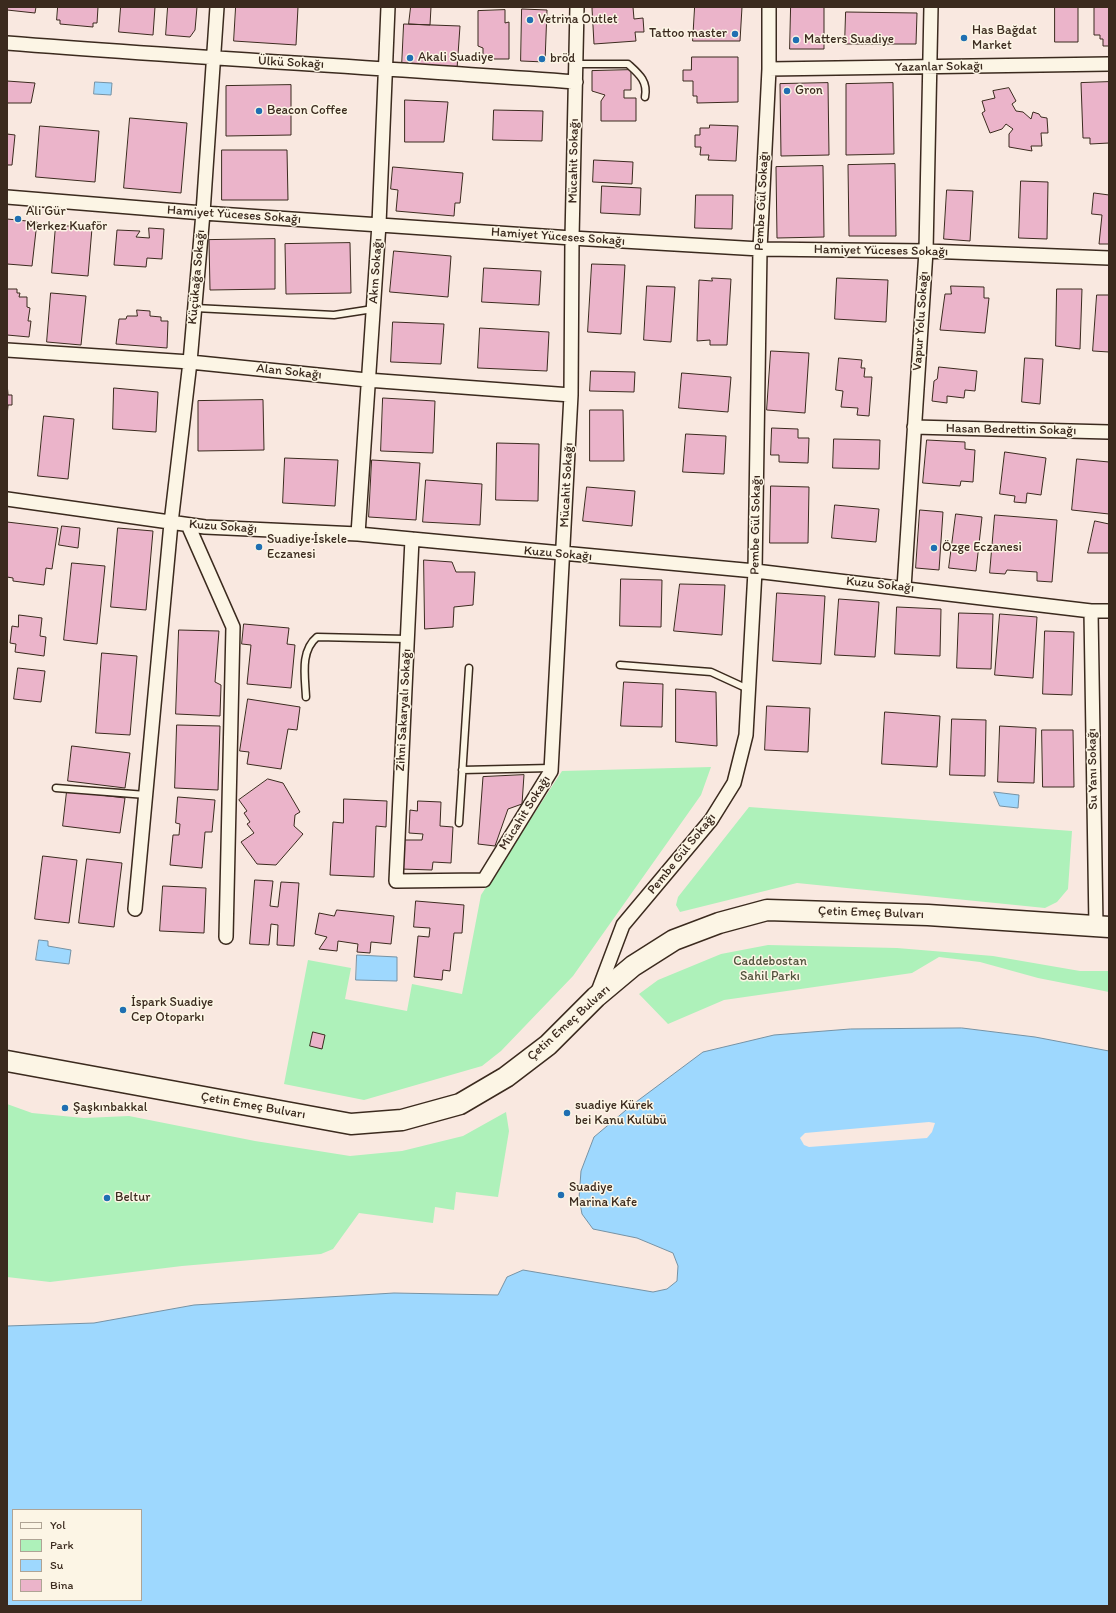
<!DOCTYPE html>
<meta charset="utf-8">
<style>
body{margin:0}
#map{position:relative;width:1116px;height:1613px;overflow:hidden;background:#f9e8e0;font-family:Itim,sans-serif}
canvas{display:block}
.frame{position:absolute;inset:0;border:8px solid #3b2a1e;pointer-events:none}
.legend{position:absolute;left:12px;top:1509px;width:130px;height:92px;box-sizing:border-box;background:#fcf5e5;border:1px solid #afa495;margin:0;padding:5px 7px;list-style:none;font-size:12px;color:#3b2a1e}
.legend li{display:flex;align-items:center;gap:8px;height:20px}
.legend b{width:20px;border:1px solid #afa495}
</style>
<div id="map">
<canvas width="1116" height="1613"></canvas>
<div class="frame"></div>
<ul class="legend">
<li><b style="height:5px;background:#fcf5e5"></b>Yol</li>
<li><b style="height:11px;background:#aef1ba"></b>Park</li>
<li><b style="height:11px;background:#9ed8fe"></b>Su</li>
<li><b style="height:11px;background:#ebb4ca"></b>Bina</li>
</ul>
</div>
<script>
const g = document.querySelector('canvas').getContext('2d');
g.lineJoin = 'round';
function paint(path, color) { g.fillStyle = color; g.fill(path, 'evenodd'); }
function strokePath(path, color, width, dash) { g.strokeStyle = color; g.lineWidth = width; g.lineCap = dash ? 'butt' : 'round'; g.setLineDash(dash || []); g.stroke(path); }
function write(font, color, halo, rows, align = 'center') {
  g.font = font + ' Itim,sans-serif'; g.lineWidth = 3; g.setLineDash([]); g.textBaseline = 'middle'; g.strokeStyle = halo; g.fillStyle = color; for (const [text, x, y, turn = 0] of rows) {
    g.save(); g.translate(x, y); g.rotate((+turn || 0) * Math.PI / 180); g.textAlign = isNaN(turn) ? turn : align; if (halo) g.strokeText(text, 0, 0); g.fillText(text, 0, 0); g.restore();
  }
}
paint(new Path2D(`
 M711,767l-10,28 -128,181 -72,75 -19,15 -118,34 -80,-16 24,-124 43,8 -6,31 62,12 5,-27 50,10 19,-99 81,-124z
 M749,807l323,24 -4,58 -11,13 -12,6 -248,-25 -117,29 -4,-7 2,-8z
 M768,945l129,3 96,8 87,15h29v21l-71,-14 -58,-16 -41,-5 -27,16 -188,27 -56,24 -29,-30 19,-14 63,-26z
 M7,1104l25,9 52,5 45,-2 126,25 95,15 52,-5 61,-15 43,-24 3,19 -11,66 -42,-5 -2,18 -19,-3 -2,16 -74,-10 -26,36 -12,5 -139,12 -132,16 -43,-5z`), '#aef1ba');
const water = new Path2D(`
 M95,82l17,1 -1,12 -17,-1z
 M994,792l25,3 -1,13 -18,-2z
 M39,940l9,1v5l23,4 -2,14 -33,-4z
 M357,955l40,2v24l-41,-1z
 M962,1028l73,9 74,14v555h-1102v-280l87,-3 100,-18 200,-12 104,2 9,-18 16,-7 130,22 14,-3 10,-8 1,-15 -5,-13 -36,-15 -44,-9 -11,-15 -3,-16 2,-27 13,-34 38,-32 71,-53 71,-17 76,-6zM13,1510h128v90h-128z`);
paint(water, '#9ed8fe');
strokePath(water, '#7692a4', 1);
paint(new Path2D(`
 M929,1122l6,1 -3,9 -5,6 -118,9 -5,-2 -4,-7 5,-5z`), '#f9e8e0');
const building = new Path2D(`
 M7,7h29l-1,6 -28,-3z
 M58,7h40l-1,16h-4v4l-33,-3v-4h-3z
 M121,7h34l-2,28 -34,-3z
 M168,7h29l-2,23 -5,7 -24,-2z
 M236,7h62l-2,38 -62,-4z
 M411,7h20l-1,18 -21,-1z
 M633,7l1,12 9,-1 1,14h-9l1,9 -42,3 -2,-36z
 M695,7h47l-2,34h-47z
 M791,7h33v42h-34z
 M1055,7h23v35h-23z
 M1109,7v39h-6v-7h-3v-4h-6v-27z
 M522,9l25,1 -2,52 -24,-1z
 M505,10v13l4,-1v37h-26v-11l-5,-2v-35z
 M846,12l71,1 -1,31h-71z
 M404,24l56,2 -3,43 -55,-3z
 M692,57h46v45l-41,1v-7h-4v-15h-10v-11h8z
 M631,70v20h-7v8h12v23h-35v-20l4,-6 -13,-4v-20z
 M7,81l28,2 -4,20h-24z
 M1109,82v61l-19,1v-6h-7l-2,-55z
 M828,83l1,72 -48,1 -1,-72z
 M893,83l1,71 -48,1v-71z
 M291,85v50l-65,1v-50z
 M1009,88l7,13 -4,3 4,7 7,1 8,7 2,-7 6,2 2,3 6,1 1,15h-7l1,13h-11l1,5 -23,-4v-13l4,-5 -7,-5 -4,5 -12,4 -8,-20 3,-2 -3,-10 13,-3 -2,-7z
 M405,100l43,2 -4,40h-39z
 M494,110l49,1 -1,30 -49,-1z
 M130,118l57,5 -6,70 -57,-5z
 M710,125l28,1 -2,35 -28,-1 1,-5h-9l1,-8h-6v-12h5v-7h9z
 M40,126l59,5 -4,51 -59,-5z
 M7,134l8,1 -3,30h-5z
 M222,150h65l1,50h-66z
 M594,160l39,2 -1,22 -39,-2z
 M895,164l1,72h-47l-1,-71z
 M823,166l1,71 -47,1 -1,-71z
 M393,167l70,6 -3,30h-5l-1,13 -58,-5 2,-21 -7,-1z
 M1021,181l27,1 -1,57 -28,-1z
 M602,186l39,2 -1,27 -39,-2z
 M947,190l26,1 -3,50 -26,-2z
 M1094,193l15,2v49h-10l3,-29 -10,-1z
 M696,195h37l-1,34 -37,-1z
 M7,219l30,3 -5,44 -25,-2z
 M56,225l36,3 -4,48 -36,-3z
 M149,228l15,1 -2,30 -15,-1 -1,9 -32,-2 3,-35 23,1 -4,6 13,1z
 M275,239v50l-65,1 -1,-50z
 M350,243l1,50 -65,1 -1,-50z
 M394,251l57,5 -3,41 -58,-5z
 M592,264l33,1 -4,69 -33,-2z
 M484,268l57,3 -2,34 -57,-3z
 M712,278l19,1 -4,66h-17v-5l-13,1 2,-61 13,1z
 M837,278l51,2 -2,42 -51,-3z
 M647,286l28,1 -4,55 -27,-2z
 M951,286l33,1v11h5l-4,35 -45,-3 5,-36h6z
 M7,289h10v4h3l-1,4h8v10l3,1 -2,13h3l-2,16 -22,-2z
 M1057,289h25l-2,60 -24,-3z
 M51,293l35,3 -5,49 -34,-3z
 M1097,295h12v57l-16,-1z
 M137,310l13,1v5l11,1v4h7l-1,27 -51,-4 3,-25h7l1,-3h10z
 M393,322l51,2 -3,40 -50,-2z
 M480,328l69,4 -2,39 -69,-3z
 M771,351l38,2 -4,60 -38,-3z
 M839,358l23,2 -1,8h4l-1,9h8l-3,39 -12,-1 1,-7 -17,-1 2,-16 -7,-1z
 M1025,358l18,1 -3,45 -18,-2z
 M939,367l38,4 -2,20 -10,-1 -1,8 -17,-2v7l-15,-2 2,-20 3,-2z
 M591,371l44,1 -1,20 -44,-1z
 M682,373l49,4 -3,35 -49,-4z
 M7,382l1,13h4v10h-4l-1,12z
 M114,388l44,4 -2,40 -43,-3z
 M383,398l52,3 -2,52 -52,-2z
 M263,400l1,50 -66,1v-50z
 M590,410h33l1,51h-34z
 M44,416l30,3 -6,60 -30,-3z
 M772,428l26,1v9h11l-1,25 -29,-1v-7h-8z
 M686,434l40,2 -2,38 -41,-2z
 M834,439l46,1 -1,29 -46,-1z
 M927,440l38,2v7l10,1 -2,32 -12,-1 -1,5 -37,-3z
 M497,443l42,1 -1,57 -42,-1z
 M1005,452l41,6 -5,37 -14,-2 -1,10 -12,-1 1,-6 -15,-2z
 M285,458l53,2 -3,46 -52,-3z
 M1077,459l32,3v52l-37,-4z
 M372,460l48,3 -4,57 -47,-3z
 M426,480l56,4 -2,41 -57,-3z
 M771,486l38,1 -1,56h-38z
 M587,487l48,4 -3,35 -49,-5z
 M835,505l44,4 -3,33 -44,-4z
 M920,510l23,2 -4,58 -23,-2z
 M956,514l26,3 -6,54 -27,-3z
 M995,515l62,5 -5,62 -15,-1v-9l-30,-2 -2,4 -15,-1z
 M1095,521l14,3v29h-21z
 M7,522l51,6 -6,41 -6,-1 -2,17 -31,-4v-3l-6,-1z
 M62,526l18,2 -2,20 -19,-3z
 M118,528l35,3 -7,79 -35,-3z
 M424,560l28,2 4,10h19l-2,33 -19,2 -1,20 -28,2z
 M72,563l33,3 -8,78 -33,-4z
 M621,579l41,1 -1,47 -41,-1z
 M680,584l45,1 -3,50 -48,-4z
 M777,593l48,3 -4,68 -48,-3z
 M839,599l40,3 -4,55 -40,-2z
 M897,607l44,2 -1,47 -45,-2z
 M959,613l34,1 -2,55 -34,-1z
 M1000,614l37,3 -4,61 -38,-3z
 M19,615l23,3 -2,18 6,1 -2,19 -29,-4 1,-8 -6,-1 2,-17 6,1z
 M244,624l45,4 -2,16 8,1 -4,43 -44,-4 4,-39 -9,-1z
 M179,630l40,1 -4,51 6,3 -1,31 -44,-2z
 M1045,631l29,1 -2,63 -29,-1z
 M102,653l35,3 -7,79 -34,-2z
 M18,668l27,3 -4,31 -27,-3z
 M624,682l39,2 -1,43 -41,-1z
 M676,689l40,3 1,54 -41,-4z
 M248,699l52,8 -3,23 -9,-1 -7,40 -34,-5 2,-12 -9,-1z
 M767,706l43,2 -2,44 -43,-2z
 M885,712l55,4 -3,51 -55,-3z
 M952,719l34,1 -1,56 -35,-1z
 M177,725l43,1 -2,64 -43,-2z
 M1000,726l36,2 -2,55 -36,-1z
 M1042,730h31l1,57h-31z
 M72,746l58,7 -5,35 -57,-7z
 M524,775l-2,29 -14,5 -13,37 -17,-2 5,-67z
 M268,779l15,4 17,29 -5,3 -1,11 9,8 -27,31 -19,-1 -16,-22 13,-9 -7,-9 3,-2 -6,-9 3,-2 -8,-11z
 M67,791l58,7 -5,35 -57,-7z
 M178,797l37,3 -3,32h-7l-3,36 -32,-3 3,-30h6l1,-11 -4,-1z
 M344,799l43,2 -1,26 -10,-1 -2,51 -44,-2 3,-53 10,1z
 M418,801l23,1 -1,24 13,1 -2,36 -18,-1 -1,8 -31,-1 2,-29h19l1,-6 -14,-1 1,-23 7,1z
 M43,856l34,4 -8,63 -34,-4z
 M87,859l35,4 -8,64 -35,-4z
 M255,880l18,1 -3,25 8,1 3,-25 18,1 -5,63 -17,-1 1,-20 -7,-1 -2,21 -19,-1z
 M163,886l43,2 -2,45 -44,-2z
 M416,901l48,4 -2,28h-8l-4,38 -7,-1 -1,10 -28,-3 4,-41 11,1 1,-9 -16,-1z
 M337,910l57,6 -3,28 -20,-2 -1,11 -13,-1 1,-8 -20,-3 -1,10 -18,-2 8,-12 -12,-3 4,-21 15,3z
 M313,1032l12,3 -3,14 -12,-3z`);
paint(building, '#ebb4ca');
strokePath(building, '#3b2a1e', 1);
const lane = new Path2D(`
 M576,64h52c11,10 20,17 17,33
 M195,308l139,7 39,-6
 M620,665l91,7 37,17
 M306,697c-1,-21 -6,-46 11,-60l90,2
 M462,770l89,-2
 M56,788l90,7
 M459,823l10,-155`);
const street = new Path2D(`
 M7,43c189,15 379,25 569,39
 M769,69l340,-5
 M7,197l196,16 369,25 188,11 166,2 183,7
 M7,350l183,12 177,18 204,15
 M914,427l195,5
 M7,499l198,28 153,7 397,37 336,40h18
 M188,525l45,102 -7,310
 M358,534l21,-310 9,-217
 M412,539l-16,342 88,-1 67,-109 20,-376 1,-157 5,-231
 M904,588l22,-337 5,-244
 M1091,611l5,316
 M135,909l36,-386 19,-161 13,-149 14,-206
 M597,994l26,-69 88,-105 23,-37 12,-48 9,-164 5,-322 9,-180v-62`);
const primary = new Path2D(`
 M7,1061l344,63 51,-4 58,-16 46,-27 42,-32 48,-48 37,-31 41,-26 45,-17 48,-13 161,5 181,12`);
strokePath(lane, '#3b2a1e', 9);
strokePath(street, '#3b2a1e', 16);
strokePath(primary, '#3b2a1e', 23);
strokePath(lane, '#fcf5e5', 6);
strokePath(street, '#fcf5e5', 13);
strokePath(primary, '#fcf5e5', 20);
for (const [x, y, r, color] of [
 [530,20,4,"#1f6fb2"],
 [735,34,4,"#1f6fb2"],
 [964,38,4,"#1f6fb2"],
 [796,40,4,"#1f6fb2"],
 [410,58,4,"#1f6fb2"],
 [542,59,4,"#1f6fb2"],
 [787,91,4,"#1f6fb2"],
 [259,111,4,"#1f6fb2"],
 [18,219,4,"#1f6fb2"],
 [259,547,4,"#1f6fb2"],
 [934,548,4,"#1f6fb2"],
 [123,1010,4,"#1f6fb2"],
 [65,1108,4,"#1f6fb2"],
 [567,1113,4,"#1f6fb2"],
 [561,1195,4,"#1f6fb2"],
 [107,1198,4,"#1f6fb2"]
]) { const dot = new Path2D(); dot.arc(x, y, r, 0, 2 * Math.PI); g.fillStyle = color; g.fill(dot); strokePath(dot, '#fcf5e5', 1.5); }
write('13px', '#3b2a1e', '#fcf5e5', [
 ["Vetrina Outlet",538,20],
 ["Has Bağdat",972,31],
 ["Market",972,46],
 ["Tattoo master",727,34,"right"],
 ["Matters Suadiye",804,40],
 ["Akali Suadiye",418,58],
 ["bröd",550,59],
 ["Gron",795,91],
 ["Beacon Coffee",267,111],
 ["Ali Gür",26,212],
 ["Merkez Kuaför",26,227],
 ["Suadiye İskele",267,540],
 ["Eczanesi",267,555],
 ["Özge Eczanesi",942,548],
 ["İspark Suadiye",131,1003],
 ["Cep Otoparkı",131,1018],
 ["suadiye Kürek",575,1106],
 ["bei Kanu Kulübü",575,1121],
 ["Şaşkınbakkal",73,1108],
 ["Suadiye",569,1188],
 ["Marina Kafe",569,1203],
 ["Beltur",115,1198]
], 'left');
write('13px', '#3b2a1e', '#fcf5e5', [
 ["Ülkü Sokağı",291,63,3],
 ["Yazanlar Sokağı",939,67,-1],
 ["Mücahit Sokağı",574,161,-89],
 ["Pembe Gül Sokağı",762,201,-87],
 ["Hamiyet Yüceses Sokağı",234,215,4],
 ["Hamiyet Yüceses Sokağı",558,237,4],
 ["Hamiyet Yüceses Sokağı",881,251,1],
 ["Akın Sokağı",376,271,-86],
 ["Küçükağa Sokağı",197,277,-85],
 ["Vapur Yolu Sokağı",921,321,-86],
 ["Alan Sokağı",289,372,6],
 ["Hasan Bedrettin Sokağı",1011,430,1],
 ["Mücahit Sokağı",567,485,-87],
 ["Pembe Gül Sokağı",756,525,-89],
 ["Kuzu Sokağı",223,527,4],
 ["Kuzu Sokağı",558,554,5],
 ["Kuzu Sokağı",880,585,6],
 ["Zihni Sakaryalı Sokağı",404,710,-87],
 ["Su Yanı Sokağı",1093,769,-91],
 ["Mücahit Sokağı",525,813,-58],
 ["Pembe Gül Sokağı",682,854,-51],
 ["Çetin Emeç Bulvarı",871,913,2],
 ["Çetin Emeç Bulvarı",569,1023,-42],
 ["Çetin Emeç Bulvarı",253,1106,10]
]);
write('13px', '#52523d', '#fcf5e5', [
 ["Caddebostan",770,962],
 ["Sahil Parkı",770,977]
]);
</script>
